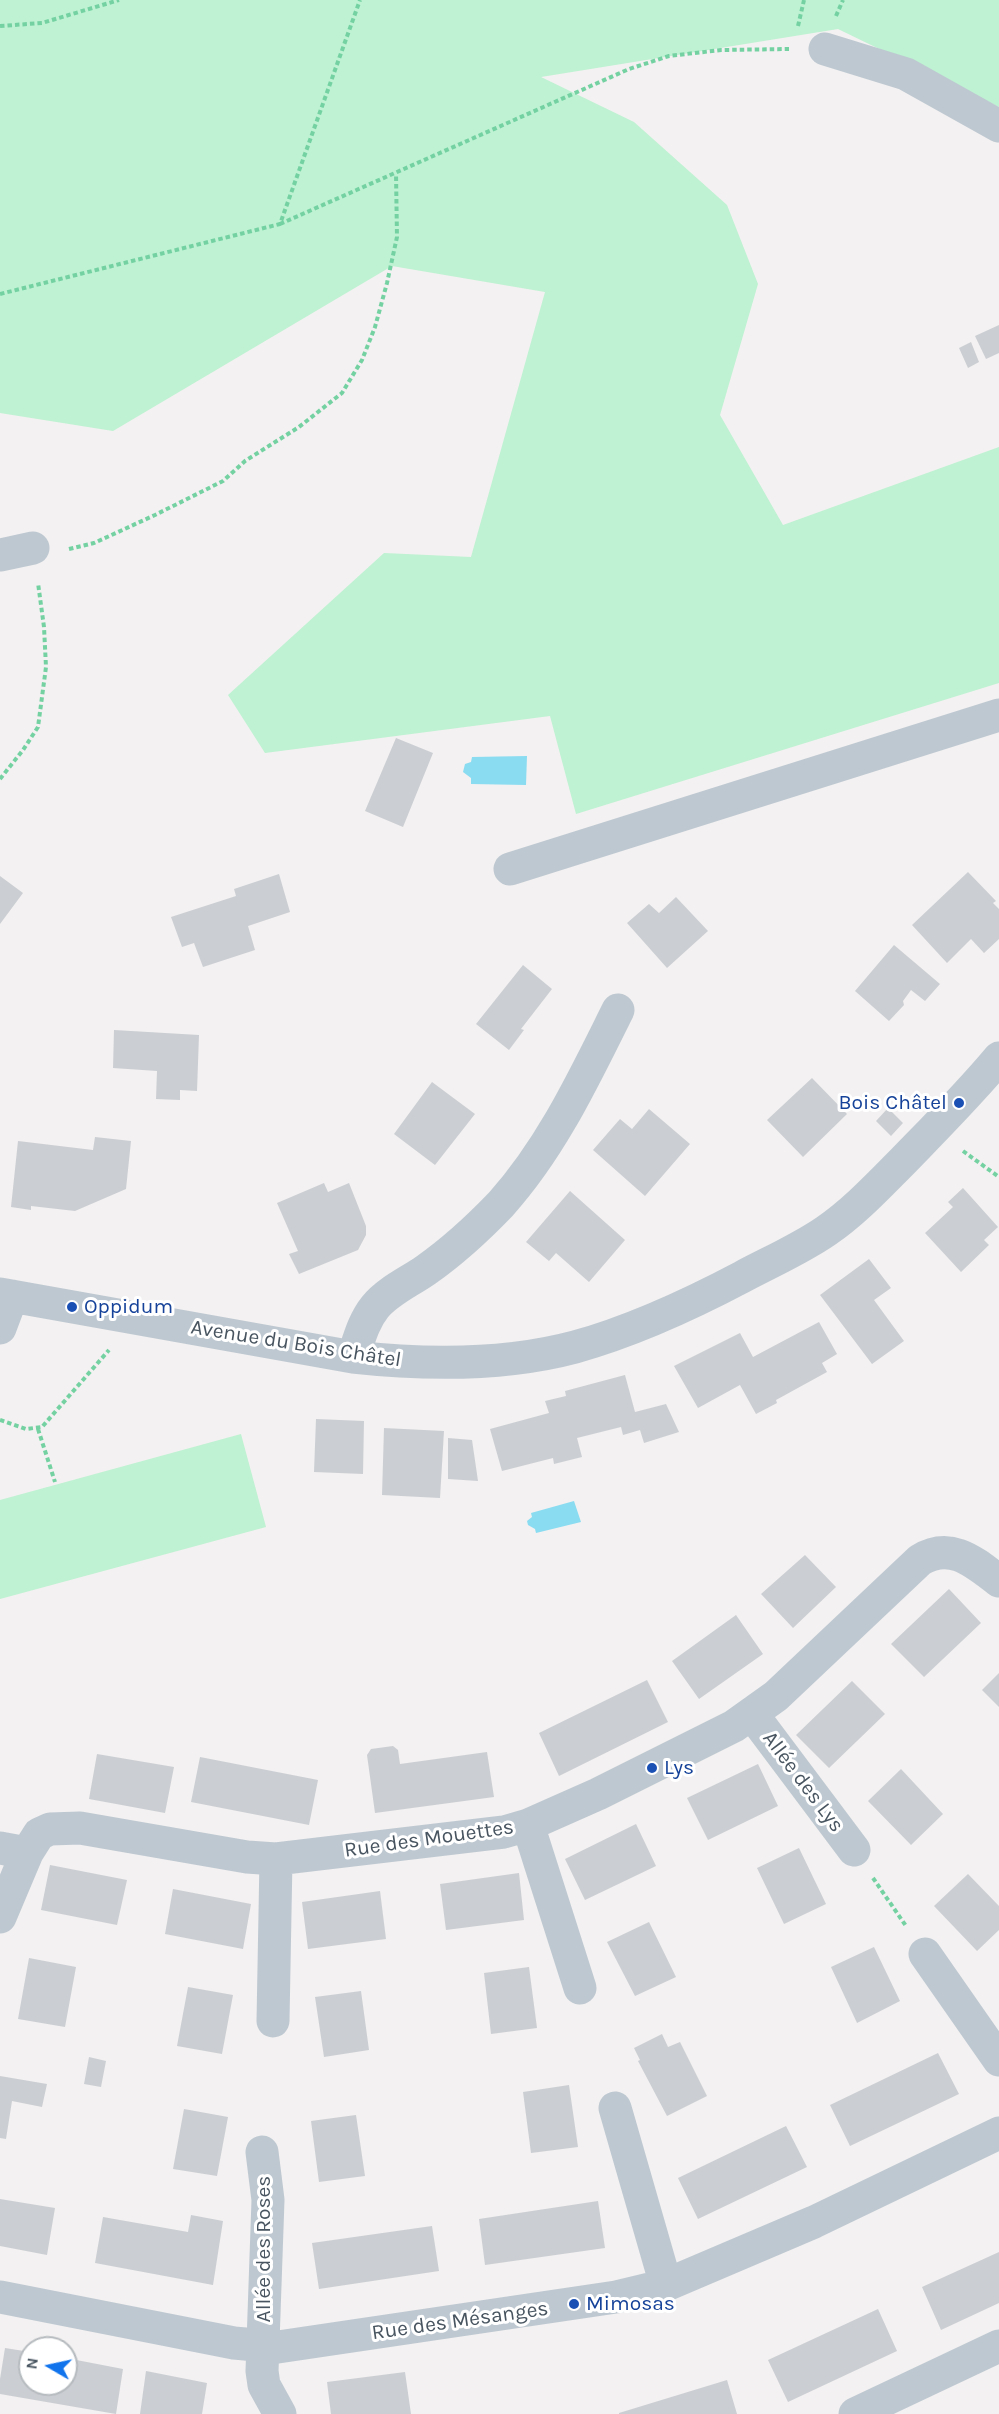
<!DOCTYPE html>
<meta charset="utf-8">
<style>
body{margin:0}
#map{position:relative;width:999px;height:2414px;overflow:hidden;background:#f3f1f1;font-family:Karla,sans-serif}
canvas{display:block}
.north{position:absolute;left:18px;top:2336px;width:60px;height:60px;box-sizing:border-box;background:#fff;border:2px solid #b6bbbf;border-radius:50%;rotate:279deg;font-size:16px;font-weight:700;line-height:24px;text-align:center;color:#485560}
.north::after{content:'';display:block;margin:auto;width:21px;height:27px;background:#1174ed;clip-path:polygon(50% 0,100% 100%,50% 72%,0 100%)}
</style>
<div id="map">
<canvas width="999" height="2414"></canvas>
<div class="north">N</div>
</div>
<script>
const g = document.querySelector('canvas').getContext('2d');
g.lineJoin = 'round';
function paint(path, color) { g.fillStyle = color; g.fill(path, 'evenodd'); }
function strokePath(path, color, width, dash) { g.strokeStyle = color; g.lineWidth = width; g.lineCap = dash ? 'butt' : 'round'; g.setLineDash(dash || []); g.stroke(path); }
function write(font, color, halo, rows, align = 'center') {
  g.font = font + ' Karla,sans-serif'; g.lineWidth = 6; g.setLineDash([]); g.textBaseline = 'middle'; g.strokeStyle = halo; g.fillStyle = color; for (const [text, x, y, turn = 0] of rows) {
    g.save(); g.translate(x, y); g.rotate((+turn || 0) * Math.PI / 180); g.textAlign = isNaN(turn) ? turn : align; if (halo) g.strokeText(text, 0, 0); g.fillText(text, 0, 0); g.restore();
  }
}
paint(new Path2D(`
 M0,0h999v107l-161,-78 -297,48 93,45 93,83 31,79 -38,131 63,110 216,-78v236l-423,131 -26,-98 -285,37 -37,-58 156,-142 87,4 74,-265 -153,-26 -279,165 -113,-18z
 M241,1434l25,93 -266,72v-99z`), '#bef2d2');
paint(new Path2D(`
 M527,756l-1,29 -55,-1v-6l-8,-6 2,-8 6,-2 1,-5z
 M574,1501l7,21 -45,11 -1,-4 -7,-4 -1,-4 5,-4 -1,-4z`), '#8adcf1');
paint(new Path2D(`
 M999,325v28l-13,6 -11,-23z
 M971,342l8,20 -11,6 -9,-20z
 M396,738l37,15 -30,74 -38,-16z
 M968,872l28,29 -3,2 6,6v30l-15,14 -13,-14 -24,24 -35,-38z
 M279,874l11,38 -42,14 7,24 -52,17 -9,-24 -12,4 -11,-30 65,-21 -2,-7z
 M0,876l23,17 -23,31z
 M676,897l32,34 -41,37 -40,-45 22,-19 10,9z
 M894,945l46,39 -15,17 -14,-11 -8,11 1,4 -15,16 -34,-30z
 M523,965l29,24 -31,40 3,1 -15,20 -33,-26z
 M114,1030l85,5 -2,56 -17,-1v10l-24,-1 1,-28 -44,-3z
 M812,1078l35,36 -44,43 -36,-37z
 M432,1082l43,32 -40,51 -41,-31z
 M888,1108l15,15 -12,13 -15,-15z
 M649,1109l41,35 -45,52 -52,-46 27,-31 12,10z
 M95,1137l36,4 -5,48 -51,22 -44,-5v4l-20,-3 7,-66 75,9z
 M324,1183l4,9 21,-9 17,43v9l-8,15 -59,24 -10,-20 9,-3 -21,-48z
 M963,1188l35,39 -14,13 5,5 -28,27 -36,-39 28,-26 -5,-5z
 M570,1191l55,49 -36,42 -33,-29 -7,8 -23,-19z
 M869,1259l22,29 -17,12 30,41 -32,23 -52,-69z
 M819,1322l18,32 -15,9 5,9 -51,28 1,3 -21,11 -16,-29 -42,23 -24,-42 66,-33 13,24z
 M625,1375l10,37 31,-8 13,28 -35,11 -4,-13 -17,5 -2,-8 -44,11 5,19 -28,7 -1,-6 -51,13 -12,-42 59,-16 -4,-12 21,-5 -1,-5z
 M316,1419l48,2 -1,53 -49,-2z
 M384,1428l60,3 -4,67 -58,-3z
 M448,1438l24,2 6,41 -30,-2z
 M805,1555l31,32 -43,41 -32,-34z
 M949,1589l32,34 -57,54 -33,-33z
 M736,1615l27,39 -64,45 -27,-38z
 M999,1673v34l-17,-17z
 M647,1680l21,42 -109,54 -20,-43z
 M852,1681l33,33 -56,54 -33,-33z
 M393,1746l5,4 2,14 87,-12 7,45 -119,16 -8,-58 4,-6z
 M97,1754l77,13 -9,46 -76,-14z
 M200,1757l118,23 -9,45 -118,-23z
 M758,1764l20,42 -70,34 -21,-42z
 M901,1769l42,45 -32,31 -43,-44z
 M636,1824l20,42 -71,34 -20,-41z
 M799,1848l27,56 -42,20 -27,-56z
 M50,1865l77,15 -10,45 -76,-15z
 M519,1873l5,47 -78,10 -6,-46z
 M968,1874l31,32v24l-22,21 -43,-45z
 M173,1889l78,15 -8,45 -78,-15z
 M380,1891l6,48 -78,10 -6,-47z
 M649,1922l27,55 -41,19 -28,-54z
 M874,1947l26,54 -43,22 -26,-56z
 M29,1958l47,9 -11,60 -47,-8z
 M529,1967l8,61 -46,6 -7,-61z
 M188,1987l45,8 -11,59 -45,-8z
 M361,1991l8,59 -45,7 -9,-60z
 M662,2034l6,13 12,-5 27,54 -40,20 -29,-55 2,-1 -6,-12z
 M938,2053l21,41 -109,52 -20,-41z
 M89,2057l17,4 -5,26 -17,-3z
 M0,2076l47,8 -5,23 -30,-6 -6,38 -6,-1z
 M569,2085l9,62 -47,6 -8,-61z
 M184,2109l44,8 -11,59 -44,-7z
 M356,2115l9,61 -46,6 -8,-61z
 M786,2126l21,41 -109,52 -20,-41z
 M0,2199l55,9 -8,47 -47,-9z
 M598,2201l7,47 -120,17 -6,-46z
 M191,2215l32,6 -10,64 -118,-22 8,-46 85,15z
 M432,2226l7,45 -120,18 -7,-46z
 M999,2252v51l-58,27 -19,-43z
 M878,2309l19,42 -109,51 -20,-42z
 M5,2348l25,4v32h36v-26l57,11 -7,45 -116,-20v-15z
 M146,2371l61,12 -5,31h-62z
 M405,2372l6,42h-80l-4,-32z
 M727,2380l10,34h-118v-1z`), '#cbced3');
strokePath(new Path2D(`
 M836,16l7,-16
 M0,26l42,-3 77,-23
 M798,26l6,-26
 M280,224l349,-155 40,-13 52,-6 68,-1
 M0,294l280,-70 80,-224
 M69,549l25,-6 61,-28 68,-34 22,-20 54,-34 43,-34 20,-33 13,-33 12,-44 10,-46 -1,-63
 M0,779l23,-29 15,-23 8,-60 -2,-40 -6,-44
 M963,1151l36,26
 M0,1420l26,9 16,-2 67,-77
 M38,1429l17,53
 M873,1878l33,48`), '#74d2a2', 4, [4.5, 3]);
strokePath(new Path2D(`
 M825,49l81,25 93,52
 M0,555l33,-7
 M510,869l489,-154
 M0,1294l353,63c73,8 151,9 222,-10 58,-16 114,-42 167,-70 28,-15 58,-28 84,-46 28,-19 53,-46 77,-70 33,-34 66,-67 96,-103
 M0,1328l12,-32
 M353,1357c6,-17 10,-35 22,-50 13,-16 34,-25 51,-37 27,-19 52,-42 75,-66 51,-57 83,-126 117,-194
 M752,1714l102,136
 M528,1825l52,163
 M0,1848l27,5
 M0,1917l27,-64 12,-19 11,-5 30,-1 167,29 29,2 228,-27 24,-7 70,-31 136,-68 42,-30 144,-136c31,-19 54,2 79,21
 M925,1954l74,106
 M273,2021l3,-162
 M615,2108l51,177
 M262,2152l6,48 -6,171 2,14 16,29
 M0,2297l234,46 44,4 338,-50 50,-12 148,-63 185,-89
 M855,2414l144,-68`), '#bec8d1', 33);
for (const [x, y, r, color] of [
 [959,1103,6,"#1a4fb4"],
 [72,1307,6,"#1a4fb4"],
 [652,1768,6,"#1a4fb4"],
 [574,2304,6,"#1a4fb4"]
]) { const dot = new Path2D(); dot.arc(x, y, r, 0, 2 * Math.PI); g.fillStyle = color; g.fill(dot); strokePath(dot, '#fff', 2); }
write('21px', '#164399', '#fff', [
 ["Bois Châtel",947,1103,"right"],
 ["Oppidum",84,1307],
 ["Lys",664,1768],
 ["Mimosas",586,2304]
], 'left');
write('21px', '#485560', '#fff', [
 ["Avenue du Bois Châtel",296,1344,9],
 ["Allée des Lys",803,1782,53],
 ["Rue des Mouettes",429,1839,-8],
 ["Allée des Roses",264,2249,-90],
 ["Rue des Mésanges",460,2321,-8]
]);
</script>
